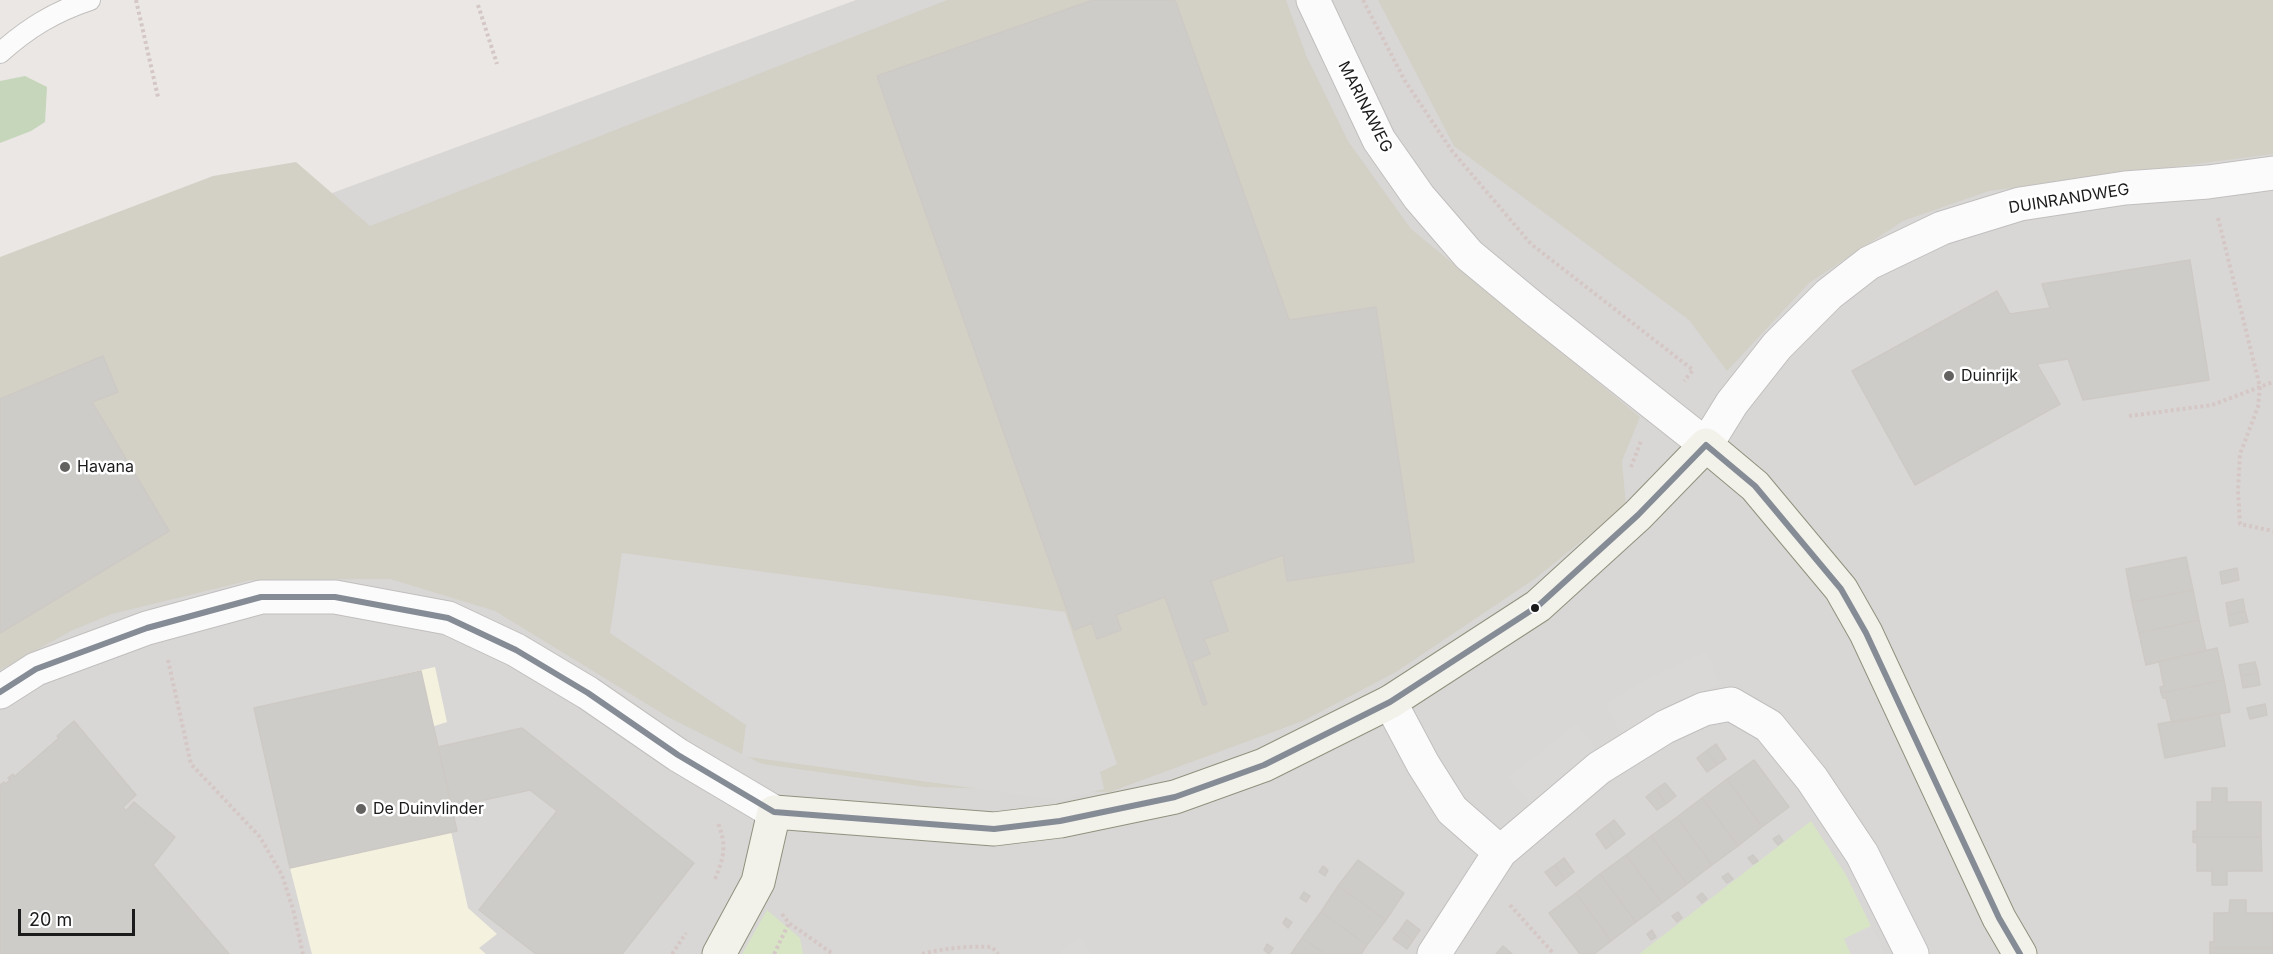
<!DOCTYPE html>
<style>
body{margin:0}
#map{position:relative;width:2273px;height:954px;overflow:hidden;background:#eae7e4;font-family:Inter,sans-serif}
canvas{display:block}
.scale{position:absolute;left:18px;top:909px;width:117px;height:27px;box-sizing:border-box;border:3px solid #1b1b1b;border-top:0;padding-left:8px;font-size:18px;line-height:21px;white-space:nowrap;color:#1b1b1b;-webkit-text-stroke:4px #fff;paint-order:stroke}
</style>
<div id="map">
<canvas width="2273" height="954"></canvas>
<div class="scale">20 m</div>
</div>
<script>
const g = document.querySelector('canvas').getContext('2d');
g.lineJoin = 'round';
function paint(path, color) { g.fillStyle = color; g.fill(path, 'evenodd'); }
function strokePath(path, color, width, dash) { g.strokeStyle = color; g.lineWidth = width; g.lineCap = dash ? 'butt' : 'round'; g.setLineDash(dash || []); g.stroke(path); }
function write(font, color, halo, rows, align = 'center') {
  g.font = font + ' Inter,sans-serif'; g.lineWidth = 5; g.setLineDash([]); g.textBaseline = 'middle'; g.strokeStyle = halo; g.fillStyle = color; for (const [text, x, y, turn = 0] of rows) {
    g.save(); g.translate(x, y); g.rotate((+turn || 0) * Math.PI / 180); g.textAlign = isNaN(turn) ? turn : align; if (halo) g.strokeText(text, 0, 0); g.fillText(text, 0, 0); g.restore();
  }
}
paint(new Path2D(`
 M856,0h1417v954h-2273v-618l126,-67z`), '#d9d7d5');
paint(new Path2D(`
 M435,667l12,55 -19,6 40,180 29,26 -18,14 7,6h-174l-22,-86 -36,-160z`), '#f4f2df');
paint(new Path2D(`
 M947,0h339l20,55 42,86 63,88 229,188 -18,44 4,44 -90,73 -140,94 -93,49 -193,71 -186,-5 -162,-23 -94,-47 -173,-106 -105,-32 -139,1 -139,34 -39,16 -73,40v-413l213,-81 83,-14 74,64z
 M1378,0h895v154l-284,37 -86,30 -94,62 -82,88 -38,-51 -235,-174z`), '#d3d1c6');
paint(new Path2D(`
 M1811,821l35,54 25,51 -27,13 7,15h-212z
 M767,910l33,28 3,16h-61z`), '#d7e5c5');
paint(new Path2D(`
 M25,76l22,11 -2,35 -14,9 -31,12v-62z`), '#c6d6bb');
paint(new Path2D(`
 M622,553l443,59 52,152 -17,8 4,17 -45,11 -317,-44 4,-31 -136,-92z
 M1706,652l14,32 -39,15 -60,35 -15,-30 37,-23z
 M1577,723l21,28 -69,53 -21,-27z
 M1871,926l14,28h-34l-7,-15z
 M1080,936l12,18h-35z`), '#dad8d7');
const building = new Path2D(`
 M1093,0h82l114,320 87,-13 38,255 -127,19 -4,-26 -72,26 17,50 -24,8 6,15 -18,7 15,43 -4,1 -38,-108 -49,18 5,15 -24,9 -5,-16 -18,7 -197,-554z
 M2190,260l19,120 -126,20 -15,-41 -31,5 23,40 -145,81 -63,-114 145,-80 13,23 40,-6 -8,-24z
 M103,356l15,36 -26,10 77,129 -169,102v-234z
 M2186,557l7,33 -61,12 -6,-33z
 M2237,568l2,12 -17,4 -2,-12z
 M2193,590l6,30 -60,13 -7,-31z
 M2243,599l2,12 -17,4 -2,-12z
 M2245,611l3,11 -18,4 -2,-11z
 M2199,620l7,31 -60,14 -7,-32z
 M2217,648l7,32 -63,13 -1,-6 4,-1 -5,-25z
 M2255,662l3,11 -17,3 -2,-11z
 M421,671l36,160 -167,37 -36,-160z
 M2258,673l2,12 -17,3 -2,-12z
 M2224,680l6,32 -58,11 -6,-25h-3l-2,-5z
 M2265,704l2,11 -17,4 -3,-11z
 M2219,713l6,33 -60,12 -7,-34z
 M74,721l62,74 -13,12 3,4 8,-9 41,35 -22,28 76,89h-229v-169l4,-3 1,2 5,-4 -2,-2 5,-4 1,3 45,-39 -2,-2z
 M522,728l172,135 -72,91h-86l-57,-44 78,-99 -27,-21 -78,17 -14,-60z
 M1716,744l10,15 -9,6 -11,-14z
 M1706,751l11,14 -10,7 -10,-14z
 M1754,760l35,47 -27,20 -35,-48z
 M1727,779l35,48 -24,19 -36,-48z
 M1665,783l11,13 -10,8 -10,-15z
 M2212,788h15v14h34v35h-68v-6h4v-29h15z
 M1656,789l10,15 -9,6 -11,-13z
 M1702,798l36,48 -26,19 -35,-48z
 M1677,817l35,48 -25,19 -36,-48z
 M1614,820l11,14 -9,7 -11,-14z
 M1605,827l11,14 -10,8 -10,-15z
 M1779,835l4,6 -5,4 -5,-6z
 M1651,836l36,48 -25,19 -36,-48z
 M2193,837h68l1,34h-35v14h-15v-14h-15v-28l-4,-1z
 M1626,855l36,48 -26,19 -36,-48z
 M1753,855l5,6 -5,3 -5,-6z
 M1564,858l10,14 -9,7 -10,-14z
 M1358,860l46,33 -18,27 -48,-34z
 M1555,865l10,14 -9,7 -11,-14z
 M1323,866l5,4 -3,6 -6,-4z
 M1728,873l5,6 -6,4 -5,-6z
 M1600,874l36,48 -25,19 -35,-48z
 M1338,886l48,34 -19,25 -46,-33z
 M1304,892l6,4 -4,6 -6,-4z
 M1576,893l35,48 -17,13h-14l-31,-41z
 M1702,893l5,6 -5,4 -5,-6z
 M2230,900h16v13h27v35h-63v-6h4v-29h15z
 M1321,912l46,33 -6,9h-36l-23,-16z
 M1678,912l4,6 -5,4 -5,-6z
 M1286,918l6,4 -4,6 -5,-5z
 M1407,920l13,10 -7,10 -13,-10z
 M1400,930l13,10 -6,9 -14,-10z
 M1652,930l4,7 -5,3 -4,-6z
 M1302,938l23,16h-34z
 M1267,944l6,4 -4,6 -5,-4z
 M1503,946l9,8h-16z
 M2210,948h63v6h-63z`);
paint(building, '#ceccc9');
strokePath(building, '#cdc9c5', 1.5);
const lane = new Path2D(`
 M0,53c28,-25 54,-41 90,-53`);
const street = new Path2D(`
 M1313,0l66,140 40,57 50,58 64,53 173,137 26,-42 45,-57 52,-52 40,-31 73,-35 78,-24 105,-16 83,-6 65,-9
 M0,692l36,-23 111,-41 114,-31h74l113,21 68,32 72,43 90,62 96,57
 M1390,702l33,62 29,46 48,42
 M1434,954l66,-102 99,-84 66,-41 39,-18 27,-5 38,22 43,53 50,75 50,100`);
const secondary = new Path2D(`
 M719,954l39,-72 16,-70 220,17 66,-8 115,-24 89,-32 126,-63 148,-96 100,-91 68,-70 49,41 86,103 25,44 133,285 21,36`);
strokePath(lane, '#c1bfbe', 22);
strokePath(street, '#c1bfbe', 35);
strokePath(secondary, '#91917e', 35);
strokePath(new Path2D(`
 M136,0l22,97
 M1363,0l42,81 47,70 79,93 162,126 -9,11
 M478,5l19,59
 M2218,218l42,169 -2,20 -18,47 -2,36 2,34 33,7
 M2129,416l83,-11 61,-23
 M1631,467l10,-26
 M168,660l23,104 69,73 22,38 11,34 10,45
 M715,879c9,-22 12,-32 3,-56
 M1510,905l44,49
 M782,914l7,9 44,31
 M672,954l14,-21
 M774,954l15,-31
 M922,954c23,-6 45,-8 70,-7l6,7`), '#d4c7c5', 4, [3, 3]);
strokePath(lane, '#fcfbfb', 20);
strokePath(street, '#fcfbfb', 33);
strokePath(secondary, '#f2f1ea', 33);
strokePath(new Path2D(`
 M0,692l36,-23 111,-41 114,-31h74l113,21 68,32 72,43 90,62 96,57 220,17 66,-8 115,-24 89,-32 126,-63 148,-96 100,-91 68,-70 49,41 86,103 25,44 133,285 21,36`), '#858c96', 6);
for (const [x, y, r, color] of [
 [1949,376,6,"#636261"],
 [65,467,6,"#636261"],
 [1535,608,5,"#1b1b1b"],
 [361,809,6,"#636261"]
]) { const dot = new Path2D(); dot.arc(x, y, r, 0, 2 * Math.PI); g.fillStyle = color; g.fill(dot); strokePath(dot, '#fff', 2); }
write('16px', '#1b1b1b', '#fff', [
 ["MARINAWEG",1365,107,63],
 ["DUINRANDWEG",2069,199,-9]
]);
write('16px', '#1b1b1b', '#fff', [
 ["Duinrijk",1961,376],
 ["Havana",77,467],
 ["De Duinvlinder",373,809]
], 'left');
</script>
